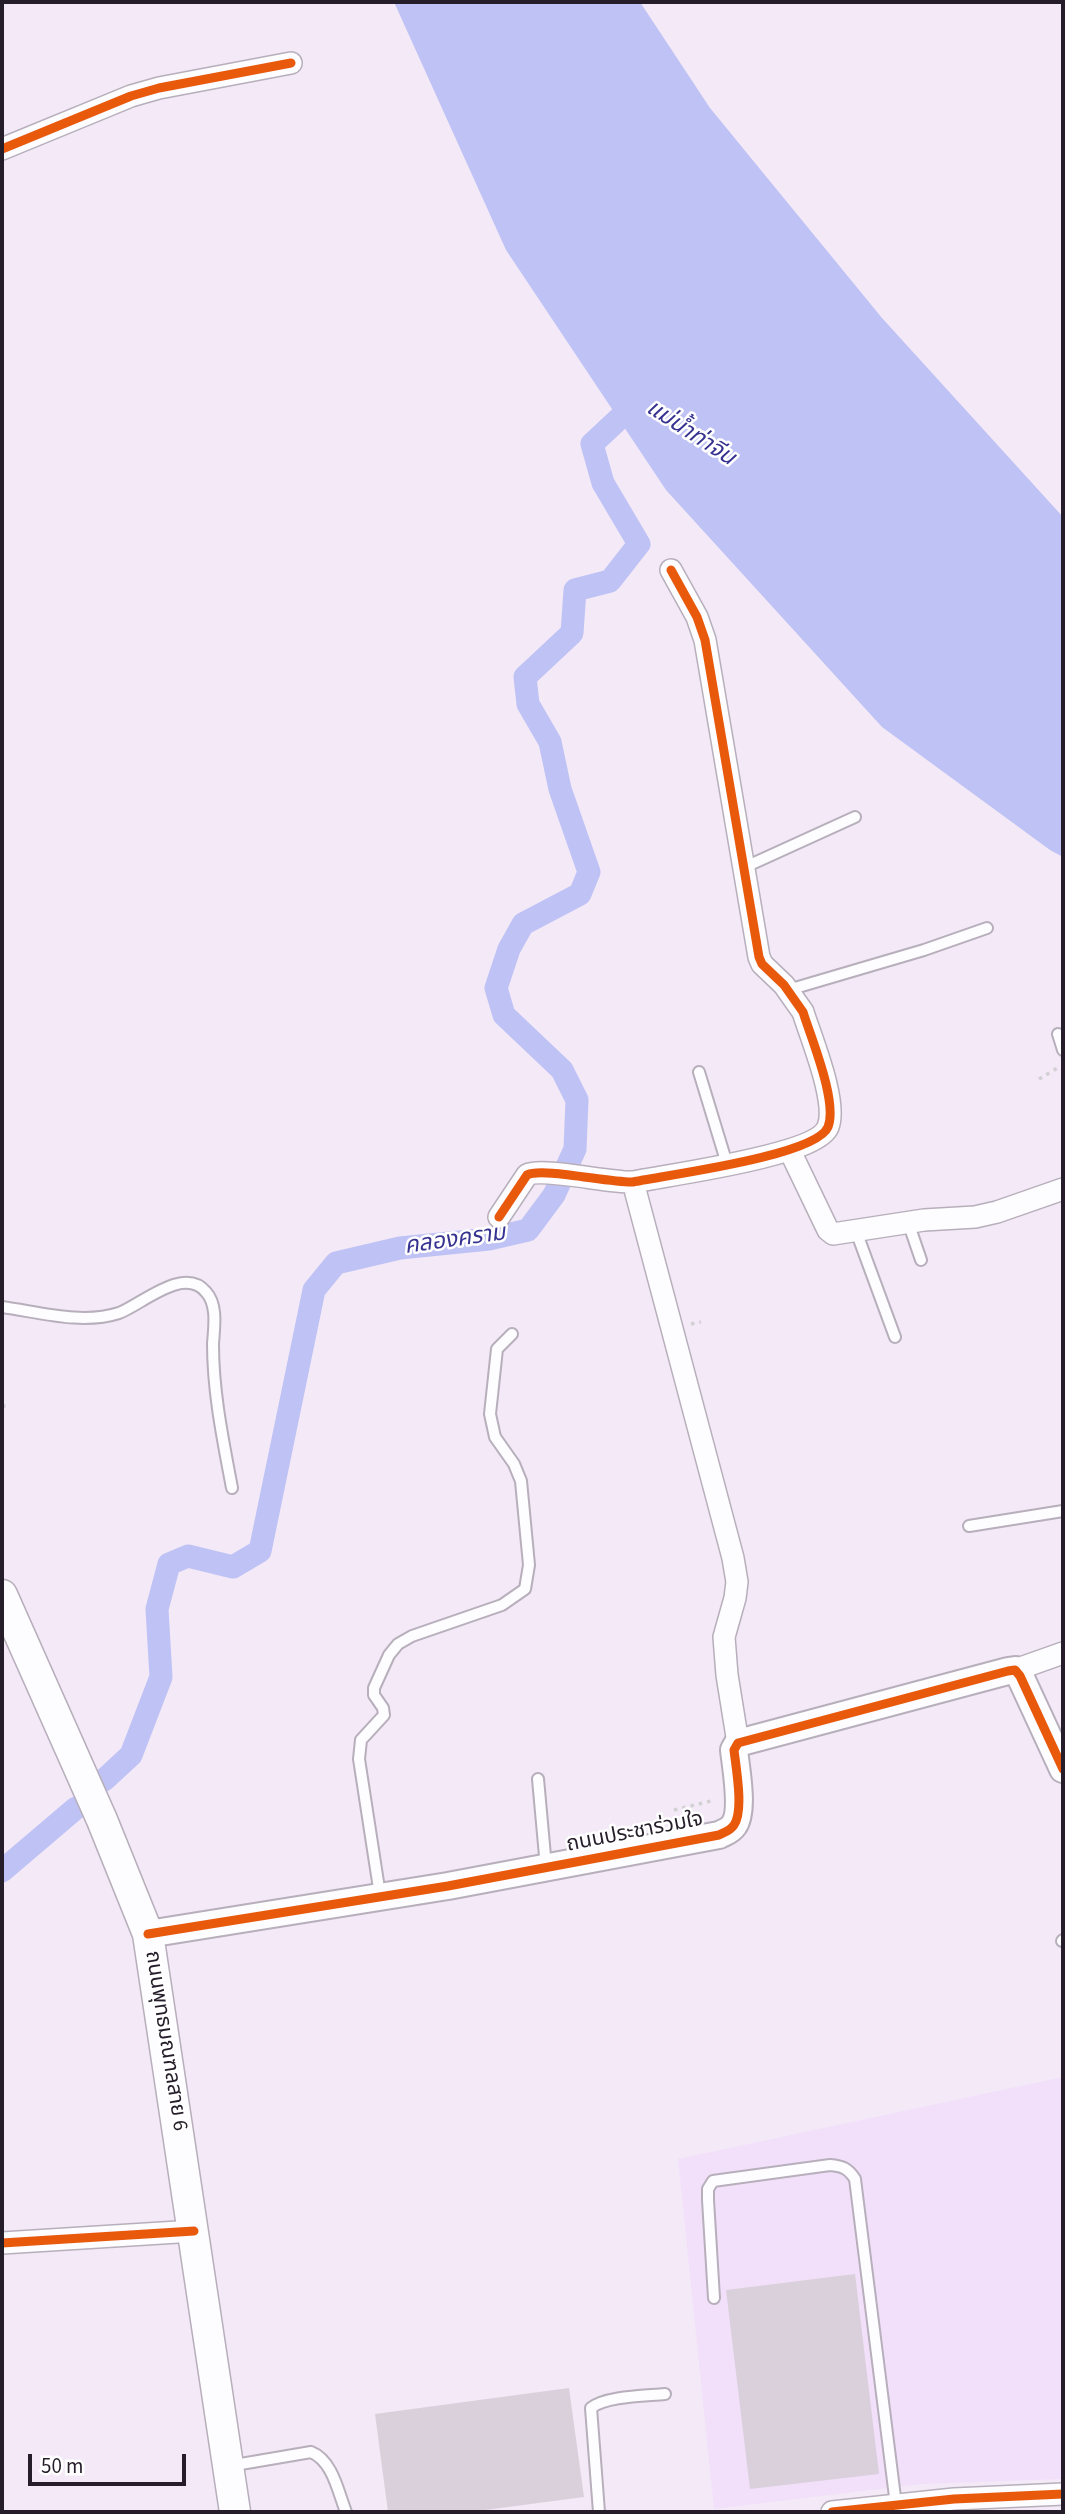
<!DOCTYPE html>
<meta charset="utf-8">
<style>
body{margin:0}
#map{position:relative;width:1065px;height:2514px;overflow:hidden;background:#f3e9f7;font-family:"Source Sans 3",sans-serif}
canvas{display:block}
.frame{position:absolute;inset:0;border:4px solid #251d29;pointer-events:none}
.scale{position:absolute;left:28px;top:2454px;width:158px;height:32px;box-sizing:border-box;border:4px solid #251d29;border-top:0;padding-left:9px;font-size:21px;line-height:24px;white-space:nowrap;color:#251d29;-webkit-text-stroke:5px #fff;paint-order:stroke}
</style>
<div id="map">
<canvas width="1065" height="2514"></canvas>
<div class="frame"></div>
<div class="scale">50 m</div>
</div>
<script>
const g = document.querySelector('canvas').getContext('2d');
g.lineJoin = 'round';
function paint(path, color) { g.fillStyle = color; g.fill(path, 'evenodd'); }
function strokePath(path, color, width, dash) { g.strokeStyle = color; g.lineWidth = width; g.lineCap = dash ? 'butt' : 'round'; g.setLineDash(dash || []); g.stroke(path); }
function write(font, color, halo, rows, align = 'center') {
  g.font = font + ' "Source Sans 3","Noto Sans Thai",sans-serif'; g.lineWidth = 5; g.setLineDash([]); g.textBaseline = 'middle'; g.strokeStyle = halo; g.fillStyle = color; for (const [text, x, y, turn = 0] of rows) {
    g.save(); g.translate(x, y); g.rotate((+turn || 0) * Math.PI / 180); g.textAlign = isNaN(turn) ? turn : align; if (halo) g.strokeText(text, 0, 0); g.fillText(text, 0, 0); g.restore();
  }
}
paint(new Path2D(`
 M1063,2077v402l-142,5 -207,25 -36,-350z`), '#f2e0fb');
paint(new Path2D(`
 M394,2h246l70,106 172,210 181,199v340l-13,-7 -168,-123 -216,-237 -160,-240z`), '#bfc2f4');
strokePath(new Path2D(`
 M104,1780l27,-25 30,-78 -4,-68 12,-45 19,-8 45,11 27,-16 54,-261 22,-27 64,-15 89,-9 39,-9 26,-35 21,-46 2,-49 -15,-30 -58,-55 -8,-27 13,-39 14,-25 57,-30 9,-22 -29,-83 -10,-47 -22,-38 -3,-27 47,-44 3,-43 35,-9 29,-37 -36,-61 -11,-39 47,-44
 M2,1871l74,-63`), '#bfc2f4', 23);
paint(new Path2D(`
 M855,2274l24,200 -129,15 -24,-199z
 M569,2388l15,109 -114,15h-82l-13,-98z`), '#dad0db');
const service = new Path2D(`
 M743,868l112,-51
 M788,990l136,-40 63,-22
 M1058,1034l5,16
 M699,1072l28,92
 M908,1222l13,38
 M856,1231l39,106
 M2,1307c37,5 80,18 117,6 22,-8 65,-48 87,-21 12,13 8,36 7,52 0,49 10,96 19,144
 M969,1526l94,-15
 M538,1779l8,88
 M380,1895l-21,-136 2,-19 23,-25 -1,-7 -9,-13v-7l15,-33 9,-11 14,-8 90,-31 23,-16 4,-24 -8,-84 -7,-17 -19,-27 -5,-23 7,-65 15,-15
 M1062,1941l1,-1
 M714,2298l-6,-98v-11l5,-8 117,-16c12,1 18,3 25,14l41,326
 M229,2466l82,-14c22,9 27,40 35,60
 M599,2512l-8,-104c15,-12 54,-12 74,-14`);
const minor = new Path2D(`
 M2,149l129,-53 28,-8 132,-25
 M790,1151l38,79 5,4 91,-14 51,-3 22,-5 66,-23
 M633,1182l100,376 4,24 -2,16 -11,39 3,38 11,68
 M499,1217l28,-42c14,-8 83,8 106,7 34,-7 183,-26 195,-55 10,-25 -17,-89 -25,-115l-19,-27 -22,-21 -3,-7 -54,-317 -8,-23 -26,-47
 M1015,1670l48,-17
 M2,2243l192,-12
 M832,2512l122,-13 109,-5`);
const tertiary = new Path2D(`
 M148,1934l300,-48 271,-51c6,-3 11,-4 15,-10 10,-14 2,-57 0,-75l4,-7 270,-72 7,-1 5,6 43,93`);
const secondary = new Path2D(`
 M2,1595l100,225 46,114 87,578`);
strokePath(service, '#b7afbb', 14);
strokePath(minor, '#b7afbb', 24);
strokePath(tertiary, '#b7afbb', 30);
strokePath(secondary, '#b7afbb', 33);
strokePath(new Path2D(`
 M1039,1079l22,-13
 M691,1324l10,-2
 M2,1406h5
 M674,1810l41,-10`), '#d3d0d4', 3.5, [3.5, 5]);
strokePath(service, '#fdfcfe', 10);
strokePath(minor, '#fdfcfe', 21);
strokePath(tertiary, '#fdfcfe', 26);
strokePath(secondary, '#fdfcfe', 30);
strokePath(new Path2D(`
 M2,149l129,-53 28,-8 132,-25
 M499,1217l28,-42c14,-8 83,8 106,7 34,-7 183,-26 195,-55 10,-25 -17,-89 -25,-115l-19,-27 -22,-21 -3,-7 -54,-317 -8,-23 -26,-47
 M148,1934l300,-48 271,-51c6,-3 11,-4 15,-10 10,-14 2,-57 0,-75l4,-7 270,-72 7,-1 5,6 43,93
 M2,2243l192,-12
 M832,2512l122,-13 109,-5`), '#e8590c', 9);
write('21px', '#251d29', '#fff', [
 ["ถนนประชาร่วมใจ",635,1833,-11],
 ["ถนนพุทธมณฑลสาย 6",165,2041,81]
]);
write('italic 23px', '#363390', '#fff', [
 ["แม่น้ำท่าจีน",690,434,33],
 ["คลองคราม",455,1241,-8]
]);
</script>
